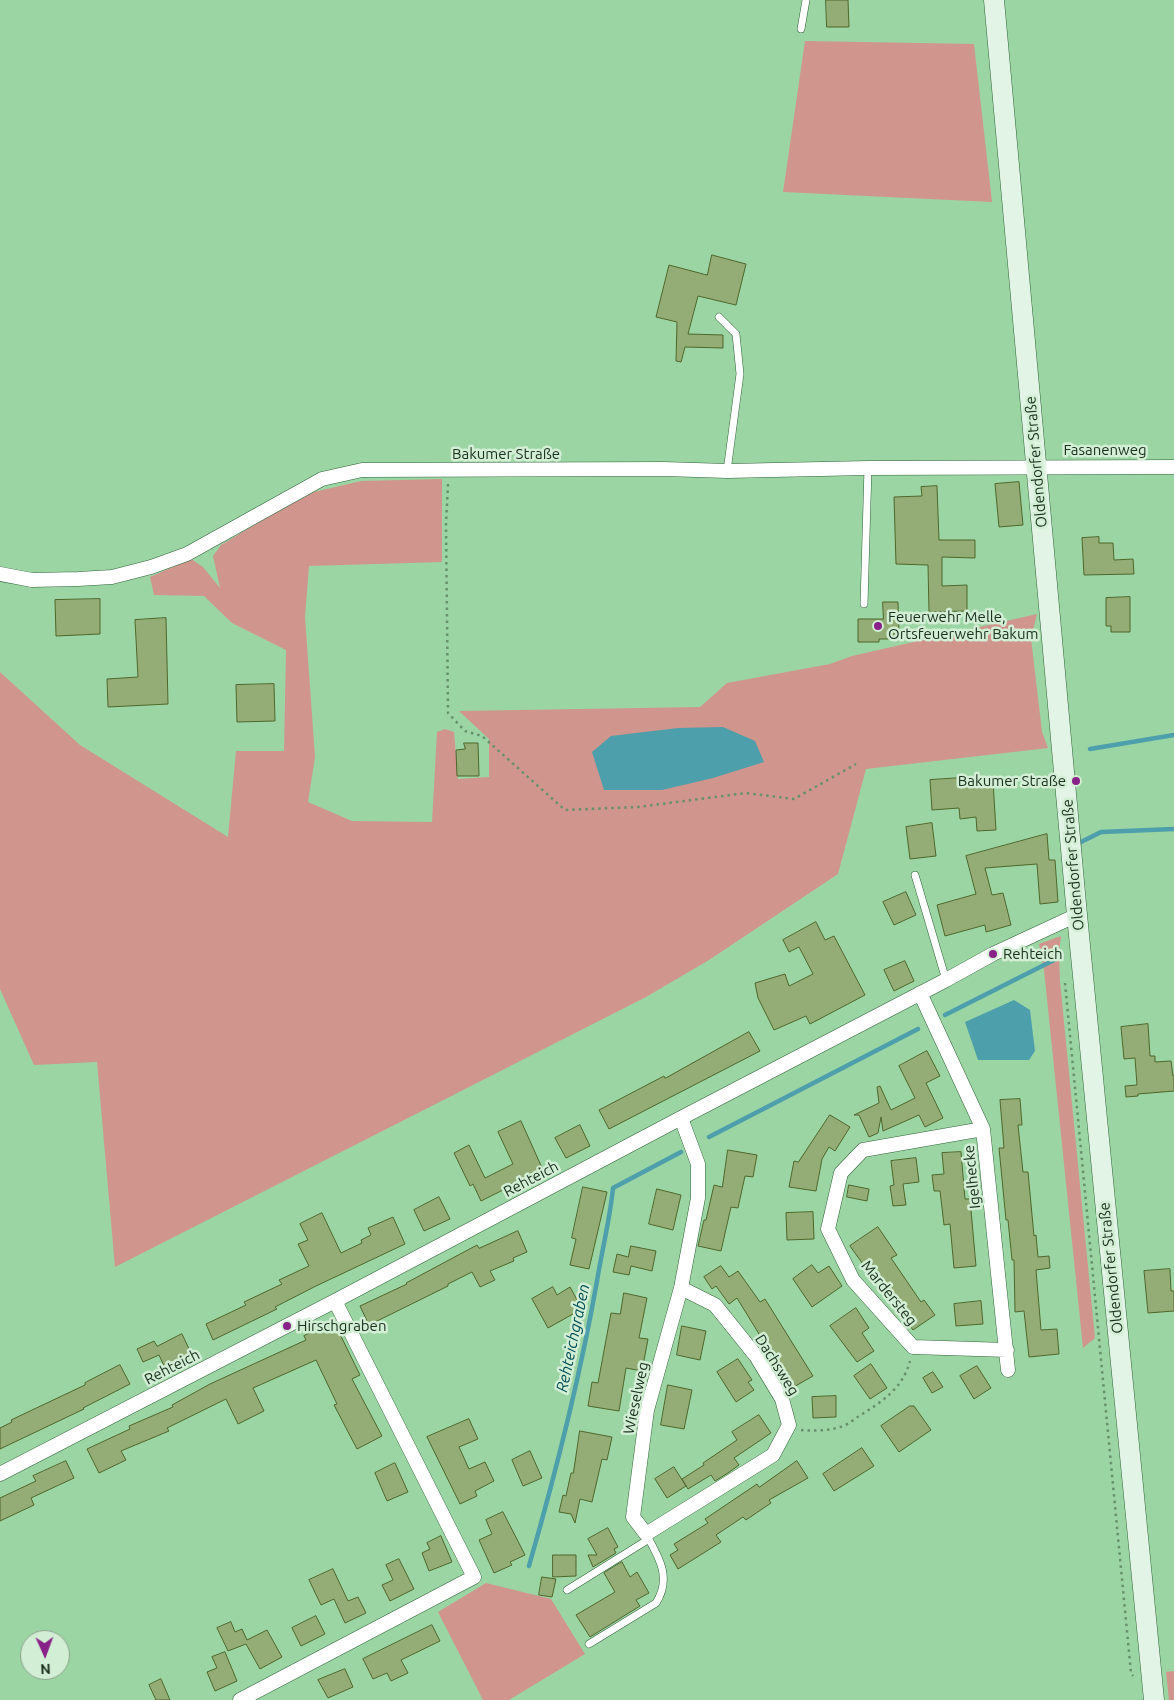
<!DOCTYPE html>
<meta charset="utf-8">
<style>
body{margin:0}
#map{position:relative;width:1174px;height:1700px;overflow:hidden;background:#9cd5a4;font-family:Ubuntu,sans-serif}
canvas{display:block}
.north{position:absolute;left:20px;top:1630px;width:50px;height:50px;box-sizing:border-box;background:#d2eed4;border:1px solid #88a28b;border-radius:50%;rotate:178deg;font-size:14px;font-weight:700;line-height:20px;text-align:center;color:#1a301d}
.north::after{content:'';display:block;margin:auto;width:18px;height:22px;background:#882188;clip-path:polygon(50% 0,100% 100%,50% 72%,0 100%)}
</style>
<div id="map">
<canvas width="1174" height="1700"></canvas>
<div class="north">N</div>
</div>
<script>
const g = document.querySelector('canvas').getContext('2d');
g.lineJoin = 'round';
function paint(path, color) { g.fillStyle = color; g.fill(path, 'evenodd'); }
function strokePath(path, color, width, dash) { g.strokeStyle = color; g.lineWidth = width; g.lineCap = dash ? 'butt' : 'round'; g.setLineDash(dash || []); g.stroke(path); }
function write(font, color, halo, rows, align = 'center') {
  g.font = font + ' Ubuntu,sans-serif'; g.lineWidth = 5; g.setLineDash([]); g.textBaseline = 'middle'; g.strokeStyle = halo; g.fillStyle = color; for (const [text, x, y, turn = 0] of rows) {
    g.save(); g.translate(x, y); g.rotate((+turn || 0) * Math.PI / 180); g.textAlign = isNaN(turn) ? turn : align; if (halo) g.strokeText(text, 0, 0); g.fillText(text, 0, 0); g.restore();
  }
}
paint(new Path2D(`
 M805,41l169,3 18,158 -209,-10z
 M442,479v83l-133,4 -4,51 10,140 -7,45 44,19 80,1 5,-90 8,-3 9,3 4,47 31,-2v-38l-30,-28 241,-4 27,-24 103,-19 22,-8 185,-42 -6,24 11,94 6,16 -182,21 -28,105 -129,86 -63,37 -531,270 -18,-205 -63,3 -34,-76v-317l80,73 148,92 8,-86h48l2,-101 -54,-27 -28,-27 -50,-1 -4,-18 41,-18 12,8 17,21 -7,-32 8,-11 55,-33 38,-20 47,-11z
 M1061,936l-2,17 1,28 35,357 -12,10 -39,-378 -5,-26z
 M486,1583l65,16 34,55 -76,46h-26l-45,-88z
 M1174,1671v29h-5l-3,-28z`), '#d0958d');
paint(new Path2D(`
 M723,727l32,14 9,21 -51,16 -51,12h-58l-12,-38 19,-16 67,-8z
 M1014,1000l16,10 5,41 -6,9h-51l-13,-38z`), '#4d9fab');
strokePath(new Path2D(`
 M1090,749l84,-14
 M1079,846v-3l22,-11 73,-3
 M945,1015l113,-57
 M709,1137l209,-108
 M529,1566c27,-94 51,-189 68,-285 5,-31 13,-62 16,-93l68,-36`), '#4d9fab', 4.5);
const building = new Path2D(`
 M826,0h22l1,27h-22z
 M712,255l34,9 -10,41 -38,-9 -10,38 35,1v13l-38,-1 -4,15 -5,-1 1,-39 -21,-5 13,-52 38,10z
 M1019,482l4,43 -24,2 -4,-43z
 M937,486l2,54h36v18l-33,-1v29l25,-1v26l-38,1 -1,-47 -32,-1 -2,-67 28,-1 -1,-9z
 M1099,537v6h14l1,17 19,-1 1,15 -50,1 -2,-37z
 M1130,597v35h-19v-6h-5v-28z
 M100,599v35l-44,2 -1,-36z
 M883,602h15l1,31h-5v6h-15v3h-21v-23h25z
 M166,618l2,86 -60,3 -1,-28 31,-2 -3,-57z
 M274,684l1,37 -38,1 -1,-37z
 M464,743h14l1,33h-22l-1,-26 9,-1z
 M977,777v5l16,-1 3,49 -19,1 -1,-14 -16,2 -1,-11 -27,2 -2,-30z
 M932,823l4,33 -26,3 -4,-32z
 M1047,834l2,26h6l3,42 -18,2 -3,-40 -52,4 7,27 11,-2 8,32 -25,7 -1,-7 -40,11 -8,-31 39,-11 -10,-38z
 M906,892l10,23 -22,10 -11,-23z
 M816,922l9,18 9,-4 31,59 -55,29 -4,-8 -32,14 -16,-32 -3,-15 30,-9 4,12 24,-12 -14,-27 -10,5 -6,-12z
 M905,961l9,20 -20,10 -10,-21z
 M1148,1024l2,32h5v6l16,-1 2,15 1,-1v16l-36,3v2l-12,1 -1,-11 12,-1 -2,-27 -11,1 -3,-32z
 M749,1032l11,19 -151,78 -10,-19 65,-34 1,2z
 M927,1051l13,25 -14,7 17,35 -18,9 -6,-12 -36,16 -2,-14 -3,16 -9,4 -10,-22h-5l25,-12 -2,-16 3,-1 11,24 24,-12 -16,-32z
 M1020,1099l2,26h-4l5,47h5l6,64 2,-1 2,22 11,-1 1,12 -14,2 5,60 16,-1 2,25 -30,3 -5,-46 -9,1 -1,-52h-2l-4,-40h-2l-7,-72h5l-4,-48z
 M830,1115l20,12 -15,24 -6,-4 -7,12 -6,32 -27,-4 5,-26 4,1z
 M521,1121l22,49 -39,17 1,2 -24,12 -8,-17 -3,2 -16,-33 15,-8 16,33 28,-14 -15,-32z
 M580,1125l10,21 -24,12 -11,-20z
 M728,1150l29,5 -4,22 -8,-1 -7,32 -7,-1 -10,44 -23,-5 6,-26h2l8,-35 8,2z
 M961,1152l4,47h5l6,67 -22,2 -4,-44 -6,1 -4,-34h-6l-2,-16 12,-1 -2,-21z
 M916,1158l3,24 -16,2 3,21 -13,1 -3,-20 4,-1 -3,-24z
 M849,1185l20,4 -2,12 -20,-4z
 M583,1187l24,5 -18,77 -19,-4 6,-26 -4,-1z
 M657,1189l24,6 -8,35 -24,-6z
 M439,1197l11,22 -26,12 -10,-21z
 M813,1212l1,27 -27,1 -1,-27z
 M322,1213l19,40 21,-10 -1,-3 10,-5 -3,-7 25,-11 12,27 -89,42 -41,21 2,2 -64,31 -7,-16 40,-19 -2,-3 38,-18 -3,-4 30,-14 -11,-22 10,-4 -8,-16z
 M878,1227l19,28 -6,3 30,44 3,-2 11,15 -22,15 -45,-65 -3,2 -15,-21z
 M518,1231l9,21 -14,6 1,3 -24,10 5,9 -15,7 -8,-15 -24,12v2l-79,39 -9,-19 47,-22 -1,-1 71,-38 2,3z
 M631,1246l25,5 -4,20 -21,-5 -2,9 -16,-3 4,-18 11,3z
 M812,1265l6,8 11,-7 13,20 -30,21 -19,-28z
 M721,1266l8,11 9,-6 22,31 5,-3 48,77 -21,12 -55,-90 -8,6 -13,-18 -4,3 -8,-12z
 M1170,1269l1,22h3v20l-26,2 -4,-42z
 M553,1287l4,8 13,-8 12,22 -34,19 -16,-29z
 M624,1293l23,5 -8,40 9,1 -6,32 -16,-3 -7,43 -31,-5 4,-24 6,1 13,-70 9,1z
 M981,1301l2,23 -27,2 -2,-22z
 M856,1308l13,20 -7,5 12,18 -17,11 -27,-36z
 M334,1322l26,53 -8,4 30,57 -25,13 -23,-44 3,-1 -21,-44 -63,28 11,23 -26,13 -12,-25 -59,29 2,3 -48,20 5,9 -27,13 -12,-24 43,-20 -1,-3 44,-19 -1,-2 38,-21 96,-44 -2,-4z
 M682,1326l24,5 -6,29 -23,-5z
 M182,1334l9,19 -27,13 -5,-11 -16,7 -6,-13 17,-8 3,5z
 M738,1359l14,21 -4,2 6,8 -18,12 -19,-30z
 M871,1364l16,24 -17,11 -16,-23z
 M120,1365l10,19 -47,24 1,1 -84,40v-21l12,-6 -1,-2 74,-35v-2z
 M977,1366l14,22 -17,11 -14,-23z
 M933,1372l10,15 -11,6 -9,-15z
 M668,1385l24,5 -8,39 -23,-4z
 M836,1396v21l-23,1 -1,-21z
 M910,1406h4l17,24 -32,22 -18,-26z
 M759,1415l12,18 -37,25 5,7 -11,8 -13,8 -4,-6 -23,14 -6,-10 22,-14 -1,-2 34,-23 -5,-8z
 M469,1419l9,20 -19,8 10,22 16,-7 9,19 -19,10 2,5 -17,8 -33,-67z
 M580,1431l32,6 -5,23 -5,-1 -10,43 -12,-3 -5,24 -4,-9 -12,-2 4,-17 3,1 5,-23h2z
 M862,1448l12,18 -40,25 -11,-17z
 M530,1451l12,27 -19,8 -11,-26z
 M66,1461l8,17 -43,20 3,7 -34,16v-23l36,-17 -3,-5z
 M797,1461l11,17 -39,22 2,3 -25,17 -3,-3 -27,18 5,7 -43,27 -8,-14 8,-5 -4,-6 34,-21 -3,-4 52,-35 2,3z
 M395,1463l13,29 -21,9 -12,-28z
 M674,1467l12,19 -19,12 -12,-19z
 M503,1512l22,43 -15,7 2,3 -18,8 -15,-33 13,-6 -6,-14z
 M608,1528l10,19 -4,2 2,4 -23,14 -5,-12h9l-9,-16z
 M441,1536l11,26 -23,9 -7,-18 8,-4 -3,-6z
 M553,1555h23v21l-23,1z
 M399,1559l15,30 -24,12 -8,-16 11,-5 -7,-15z
 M622,1562l8,15 7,-5 12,21 -13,7 4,6 -50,31 -14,-22 39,-23 -11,-19z
 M333,1569l15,32 10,-4 8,16 -21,10 -11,-24 -13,6 -12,-25z
 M542,1577l14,2 -4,18 -13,-2z
 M316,1616l9,18 -24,12 -9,-18z
 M231,1622l4,10 7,-3 5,11 20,-10 15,27 -22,12 -14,-25 -18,7 -11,-23z
 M432,1625l8,16 -39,19 7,13 -17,8 -4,-8 -14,6 -10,-20z
 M225,1652l12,29 -22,10 -8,-19 10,-4 -5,-11z
 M345,1669l8,18 -25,11 -10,-18z
 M161,1679l9,21h-14l-7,-15z`);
paint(building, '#94ac75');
strokePath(building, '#4e672b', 1);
const lane = new Path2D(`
 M801,29l5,-29
 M719,317l17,17 4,40 -13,97
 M864,604l4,-136
 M915,875l31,105
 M567,1590l82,-51
 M589,1644l67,-41c16,-25 3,-46 -10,-69`);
const street = new Path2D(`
 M0,574l32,6 46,-1 34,-2 39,-10 36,-13 135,-75 40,-9 302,-1 63,2 141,-3 306,-1
 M920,993l63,136 25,241
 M983,1129l-120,21 -22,23 -13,56 25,51 60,67 94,3
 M681,1288l34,17 41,51 26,43 7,26 -16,30 -127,79 -13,-17 14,-107 34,-122 17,-90v-34l-17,-46
 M0,1474l335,-173 346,-183 265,-138 47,-26 84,-39
 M240,1700l234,-123 -139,-276`);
const secondary = new Path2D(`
 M994,0l83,915 77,785`);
strokePath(lane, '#2e6338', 8);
strokePath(street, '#2e6338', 15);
strokePath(secondary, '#2e6338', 21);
strokePath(new Path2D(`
 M448,484l-2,40 2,189 17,18 17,5 83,74 73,-3 108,-14 48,6 62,-35
 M1065,983l66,690 2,3
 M801,1430c14,1 28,1 42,-4 6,-2 11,-7 16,-10 23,-14 44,-28 51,-55`), '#66916c', 2.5, [2.5, 4]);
strokePath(lane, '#fff', 7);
strokePath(street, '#fff', 14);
strokePath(secondary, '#e2f4e5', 20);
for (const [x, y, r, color] of [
 [878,626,5,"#882188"],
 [1076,781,5,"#882188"],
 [993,954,5,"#882188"],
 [287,1326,5,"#882188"]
]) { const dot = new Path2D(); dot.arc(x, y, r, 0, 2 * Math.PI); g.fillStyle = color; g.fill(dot); strokePath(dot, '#d2eed4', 2); }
write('15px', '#1a301d', '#d2eed4', [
 ["Fasanenweg",1105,450],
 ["Bakumer Straße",506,454],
 ["Oldendorfer Straße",1036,462,-95],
 ["Oldendorfer Straße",1073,865,-95],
 ["Igelhecke",972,1177,-96],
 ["Rehteich",531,1179,-28],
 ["Oldendorfer Straße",1111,1268,-96],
 ["Mardersteg",889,1293,51],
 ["Dachsweg",777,1365,58],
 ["Rehteich",172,1367,-27],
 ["Wieselweg",636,1398,-78]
]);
write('15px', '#1a301d', '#d2eed4', [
 ["Feuerwehr Melle,",888,617],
 ["Ortsfeuerwehr Bakum",888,634],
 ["Bakumer Straße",1066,781,"right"],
 ["Rehteich",1003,954],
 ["Hirschgraben",297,1326]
], 'left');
write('italic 16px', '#004e57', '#d2eed4', [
 ["Rehteichgraben",573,1338,-78]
]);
</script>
